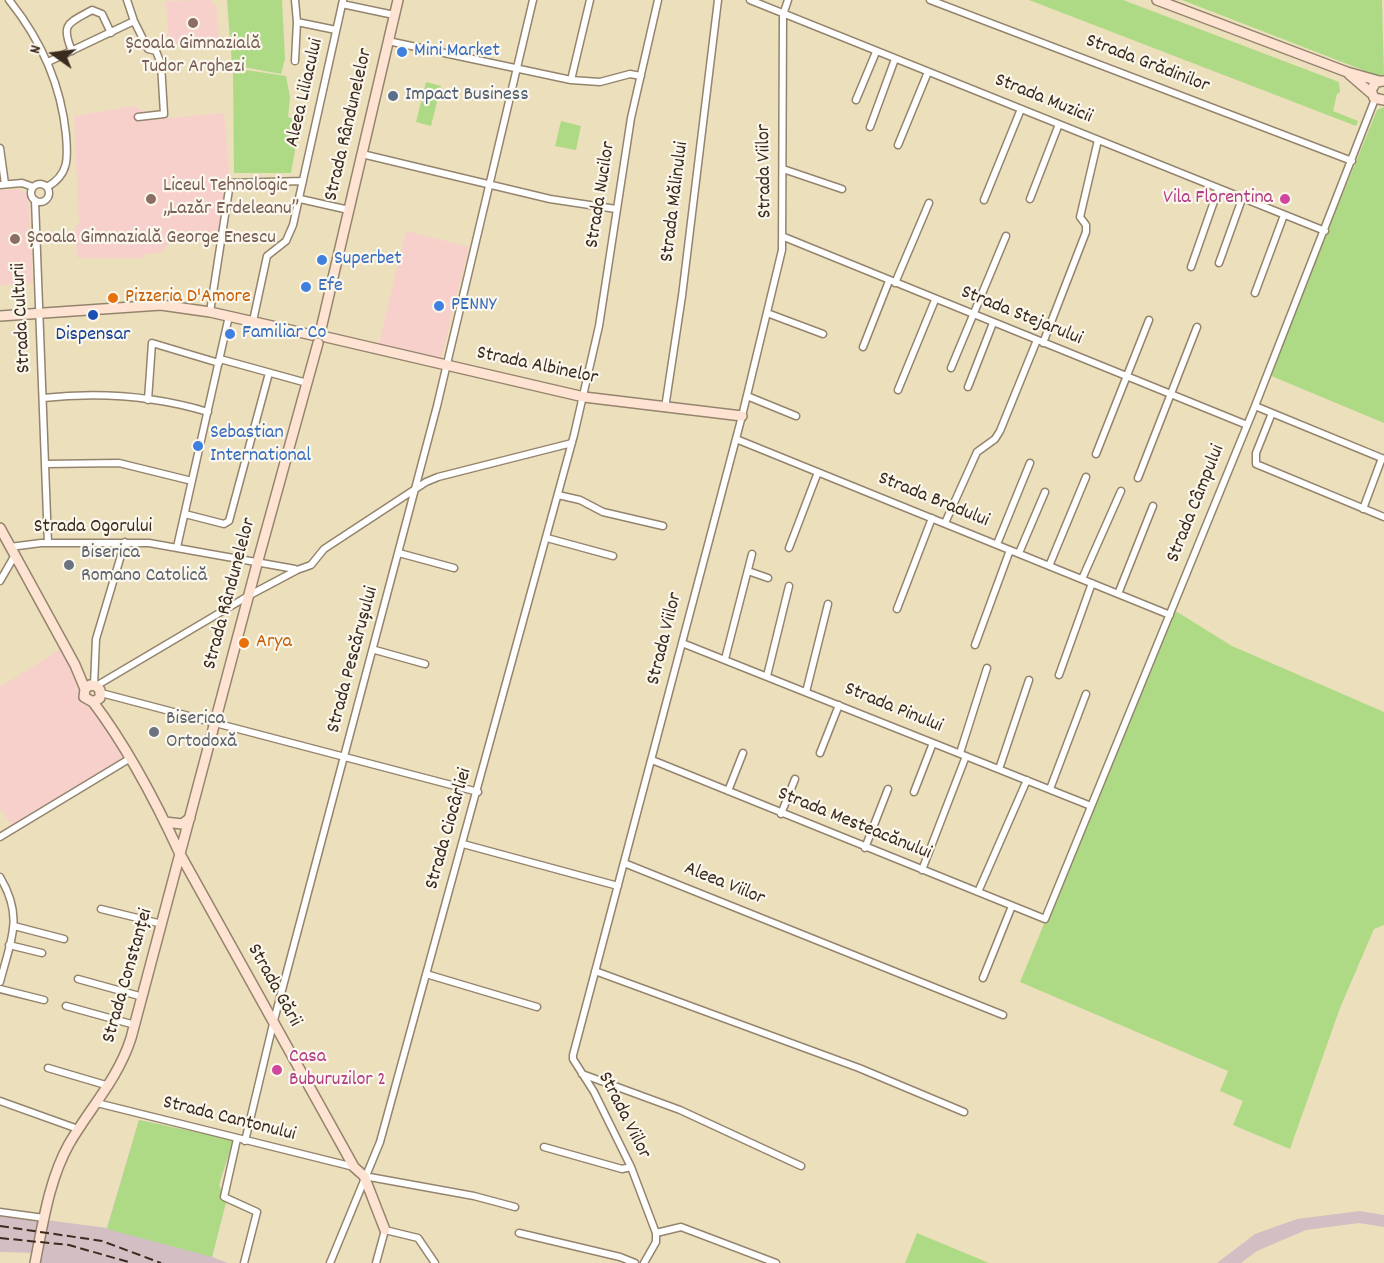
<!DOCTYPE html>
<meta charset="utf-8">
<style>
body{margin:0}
#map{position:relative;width:1384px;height:1263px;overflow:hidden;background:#ecdfbc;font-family:Dekko,sans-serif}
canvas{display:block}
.north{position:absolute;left:24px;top:24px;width:60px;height:60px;-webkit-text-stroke:4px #fbf7ec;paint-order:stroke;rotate:284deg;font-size:16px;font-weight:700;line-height:24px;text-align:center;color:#3b2a1e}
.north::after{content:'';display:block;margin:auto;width:21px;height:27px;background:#3b2a1e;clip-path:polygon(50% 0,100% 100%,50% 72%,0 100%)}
</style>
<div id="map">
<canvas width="1384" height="1263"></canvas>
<div class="north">N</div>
</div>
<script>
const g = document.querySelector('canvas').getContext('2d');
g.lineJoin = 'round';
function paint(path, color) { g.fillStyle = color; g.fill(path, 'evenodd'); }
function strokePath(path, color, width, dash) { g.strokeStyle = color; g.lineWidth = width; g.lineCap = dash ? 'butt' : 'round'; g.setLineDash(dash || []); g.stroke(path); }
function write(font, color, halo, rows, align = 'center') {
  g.font = font + ' Dekko,sans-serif'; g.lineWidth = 4.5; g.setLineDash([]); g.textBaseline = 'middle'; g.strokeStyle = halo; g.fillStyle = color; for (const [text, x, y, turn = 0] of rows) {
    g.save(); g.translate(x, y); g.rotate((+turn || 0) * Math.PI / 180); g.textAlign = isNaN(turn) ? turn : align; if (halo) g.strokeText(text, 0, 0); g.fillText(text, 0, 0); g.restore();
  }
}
paint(new Path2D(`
 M209,0l7,5 3,35 -50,4 -3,-43z
 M134,106l23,13 67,-6 5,60 -11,67 -48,3 -9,10 -15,1 -4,4h-65l-2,-32 4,-2 -5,-108z
 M20,189l8,6 5,88 -33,2v-95z
 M406,231l63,16 -28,112 -62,-15z
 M61,649l66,107 -114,71 -13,-19v-121z`), '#f7d0cc');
paint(new Path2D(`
 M139,1120l94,20 -14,45 7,17 -14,55 16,6h-190l1,-10 -39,-1v-38l107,14z
 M1360,1211l24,4v12l-25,-4 -53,7 -49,21 -16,12h-24l38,-29 42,-15z`), '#d2bec3');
paint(new Path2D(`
 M227,0h55l3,59 -4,15 -49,-9z
 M1029,0h94l216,82 1,10 -3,2 -4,17 25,10 -2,5z
 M1182,0h200l2,77 -11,-3z
 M233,68l53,8 4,21 -2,20 12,4 -9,52h-57z
 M426,82l15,4 -10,40 -15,-4z
 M1384,107v316l-115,-48 108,-265z
 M561,121l20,5 -5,24 -21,-4z
 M1174,610l58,36 152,66v213l-10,4 -34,79 -50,141 -57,-24 10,-24 -23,-10 8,-20 -208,-89z
 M139,1120l94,20 -14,45 7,17 -14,55 -105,-28z
 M917,1233l72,30h-84z`), '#aeda86');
const street = new Path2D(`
 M9,0c32,40 52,84 57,135 2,23 3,40 -19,52
 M127,0l7,21 14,28 8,2 5,13 3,50 -26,3
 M295,0l2,22 -2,39
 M750,0l575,231
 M930,0l422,161
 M342,4l52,11
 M297,22l39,8
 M388,41l183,39 29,2 30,-8 11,2
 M72,51c-12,-28 -3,-28 20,-41l10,4 9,19
 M48,62l86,-41
 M571,80l19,-80
 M856,100l20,-48
 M870,127l25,-68
 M898,145l30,-73
 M0,148l5,36
 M362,154l188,45 66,10
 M783,169l59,20
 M31 193a9 9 0 1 1 18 0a9 9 0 1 1-18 0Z
 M0,185l22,-2 11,4
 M300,199l49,11
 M1030,199l29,-75
 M35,200l13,343
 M984,200l37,-91
 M784,237l463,188
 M1219,263l23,-64
 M1191,267l27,-77
 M895,283l34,-80
 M1255,293l29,-78
 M210,312l20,-129 73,-2
 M767,313l56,21
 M253,321l14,-65 19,-15 7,-16 50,-225
 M1043,343l43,-111v-7l-6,-8 18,-77
 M863,347l26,-66
 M220,359l87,24
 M951,368l55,-132
 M968,387l25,-64
 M898,390l37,-90
 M747,396l49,20
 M43,398c55,-6 112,-2 165,14
 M148,400l4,-57 67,20
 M1255,406l17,7 -16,40v11l128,53
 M665,408l17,-112 36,-296
 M1272,413l112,46
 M736,439l434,176
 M1096,454l53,-134
 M45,464l74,-1 73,18
 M1138,478l59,-151
 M558,495l22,5 23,12 60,14
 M1363,509l19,-51
 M185,514l39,10 5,-3 40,-148
 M945,523l32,-71 18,-13 5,-8 37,-91
 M547,538l66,18
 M997,544l33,-81
 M10,547l31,-4h108l146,26
 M177,547l52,-231
 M789,548l29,-76
 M399,553l55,15
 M1019,553l26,-61
 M1049,566l37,-89
 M748,571l20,7
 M1082,579l39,-88
 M0,581l15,-26
 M1118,594l35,-88
 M897,609l35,-91
 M682,643l409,163
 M975,645l35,-95
 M375,650l50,14
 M725,659l27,-105
 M1059,675l33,-92
 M767,676l22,-90
 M94,685l2,-46 29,-97
 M96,686l152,-90 49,-26 14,-5 13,-16 102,-67 12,-5 134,-34
 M806,692l22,-88
 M101,693l377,99
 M820,753l19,-48
 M960,753l27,-85
 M652,760l393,159 210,-513 120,-307
 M999,769l30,-89
 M1050,789l36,-95
 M728,791l15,-38
 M914,792l19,-49
 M781,814l14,-35
 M0,837l129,-78
 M463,844l155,42
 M865,848l23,-59
 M624,863l379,152
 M922,870l44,-114
 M0,877c24,40 11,62 0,105
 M978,892l49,-112
 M101,909l61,15
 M14,926l50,13
 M9,945l33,8
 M595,971l264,97 105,44
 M426,974l111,33
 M983,978l29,-72
 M78,979l65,18
 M0,989l44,11
 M66,1006l69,19
 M48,1068l61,18
 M582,1074l98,36 121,56
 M0,1101l78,28
 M97,1103l257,64
 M237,1139l-13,58 33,15 -13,51
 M245,1141l28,-117 164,-618 96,-406
 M544,1147l78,22 9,-2
 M364,1176l110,20 41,11
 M0,1212l44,6
 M519,1233l101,24 15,6
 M656,1233l25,-6 95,36
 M330,1263l50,-121 194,-707 25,-109 32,-208 27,-118
 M376,1263l9,-33 33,8 17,25
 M644,1263l12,-21v-9l-25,-66 -37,-75 -21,-33v-4l169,-639 40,-166 1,-235 5,-15`);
const secondary = new Path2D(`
 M1157,0l190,72 32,9
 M1349,74l22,19
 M1383,81l-7,1 -5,8 3,8 10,2
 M0,316l161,-11 49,7 102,23
 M321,329l77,-329
 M326,337l258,60 158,19
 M0,528l75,137 10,24 -1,8 9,5 7,-4v-8l-4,-4 -6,-1 -5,4
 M93,702c35,46 63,100 87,152l174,313 10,9 21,54
 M165,822l17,2 8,-6
 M35,1263c8,-40 14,-83 34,-119 21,-36 49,-65 62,-106l126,-474 61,-221`);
strokePath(street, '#94846d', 9);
strokePath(secondary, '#94846d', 12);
strokePath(street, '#fff', 6);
strokePath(secondary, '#fee3d2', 9);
strokePath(new Path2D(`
 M0,1226l102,15 59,22
 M0,1238l69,7 63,18`), '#3b2a1e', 2, [9, 4.5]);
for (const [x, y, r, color] of [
 [193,23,6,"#8d6e63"],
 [402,52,6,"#3f7fe0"],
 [393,96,6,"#5c6f8a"],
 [151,199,6,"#8d6e63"],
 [1285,199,6,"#d1479c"],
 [15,239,6,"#8d6e63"],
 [322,260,6,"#3f7fe0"],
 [306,287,6,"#3f7fe0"],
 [113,298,6,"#e8710a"],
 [439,306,6,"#3f7fe0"],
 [93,315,6,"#1a4fb4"],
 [230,334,6,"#3f7fe0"],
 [198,446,6,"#3f7fe0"],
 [69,565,6,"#6b7280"],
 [244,643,6,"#e8710a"],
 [154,732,6,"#6b7280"],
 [277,1070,6,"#d1479c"]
]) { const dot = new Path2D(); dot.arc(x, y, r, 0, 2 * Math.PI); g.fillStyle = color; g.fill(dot); strokePath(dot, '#fbf7ec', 2); }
write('20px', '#785e54', '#fbf7ec', [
 ["Școala Gimnazială",193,45,"center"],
 ["Tudor Arghezi",193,68,"center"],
 ["Liceul Tehnologic",163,187],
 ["„Lazăr Erdeleanu”",163,210],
 ["Școala Gimnazială George Enescu",27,239]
], 'left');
write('20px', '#366cbe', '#fbf7ec', [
 ["Mini Market",414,52],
 ["Superbet",334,260],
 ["Efe",318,287],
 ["PENNY",451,306],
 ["Familiar Co",242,334],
 ["Sebastian",210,434],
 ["International",210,457]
], 'left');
write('20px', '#3b2a1e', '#fbf7ec', [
 ["Strada Grădinilor",1147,65,21],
 ["Aleea Liliacului",306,93,-77],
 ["Strada Muzicii",1043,100,22],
 ["Strada Rândunelelor",350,125,-77],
 ["Strada Viilor",766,171,-91],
 ["Strada Nucilor",602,195,-81],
 ["Strada Mălinului",676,202,-83],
 ["Strada Stejarului",1021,317,22],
 ["Strada Culturii",23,318,-93],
 ["Strada Albinelor",537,367,12],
 ["Strada Bradului",933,501,22],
 ["Strada Câmpului",1197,504,-68],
 ["Strada Ogorului",93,528],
 ["Strada Rândunelelor",231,594,-75],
 ["Strada Viilor",666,639,-76],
 ["Strada Pescărușului",354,660,-75],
 ["Strada Pinului",893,709,22],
 ["Strada Mesteacănului",854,825,22],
 ["Strada Ciocârliei",450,829,-74],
 ["Aleea Viilor",724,885,22],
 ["Strada Constanței",129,976,-74],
 ["Strada Gării",273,986,61],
 ["Strada Viilor",623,1116,63],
 ["Strada Cantonului",229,1120,14]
]);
write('20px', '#4e5e75', '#fbf7ec', [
 ["Impact Business",405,96]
], 'left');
write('20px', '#b23c85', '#fbf7ec', [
 ["Vila Florentina",1273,199],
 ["Casa",289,1058,"left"],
 ["Buburuzilor 2",289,1081,"left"]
], 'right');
write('20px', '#c56008', '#fbf7ec', [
 ["Pizzeria D'Amore",125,298],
 ["Arya",256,643]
], 'left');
write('20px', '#164399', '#fbf7ec', [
 ["Dispensar",93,336]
]);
write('20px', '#5b616d', '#fbf7ec', [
 ["Biserica",81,554],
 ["Romano Catolică",81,577],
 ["Biserica",166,720],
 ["Ortodoxă",166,743]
], 'left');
</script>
